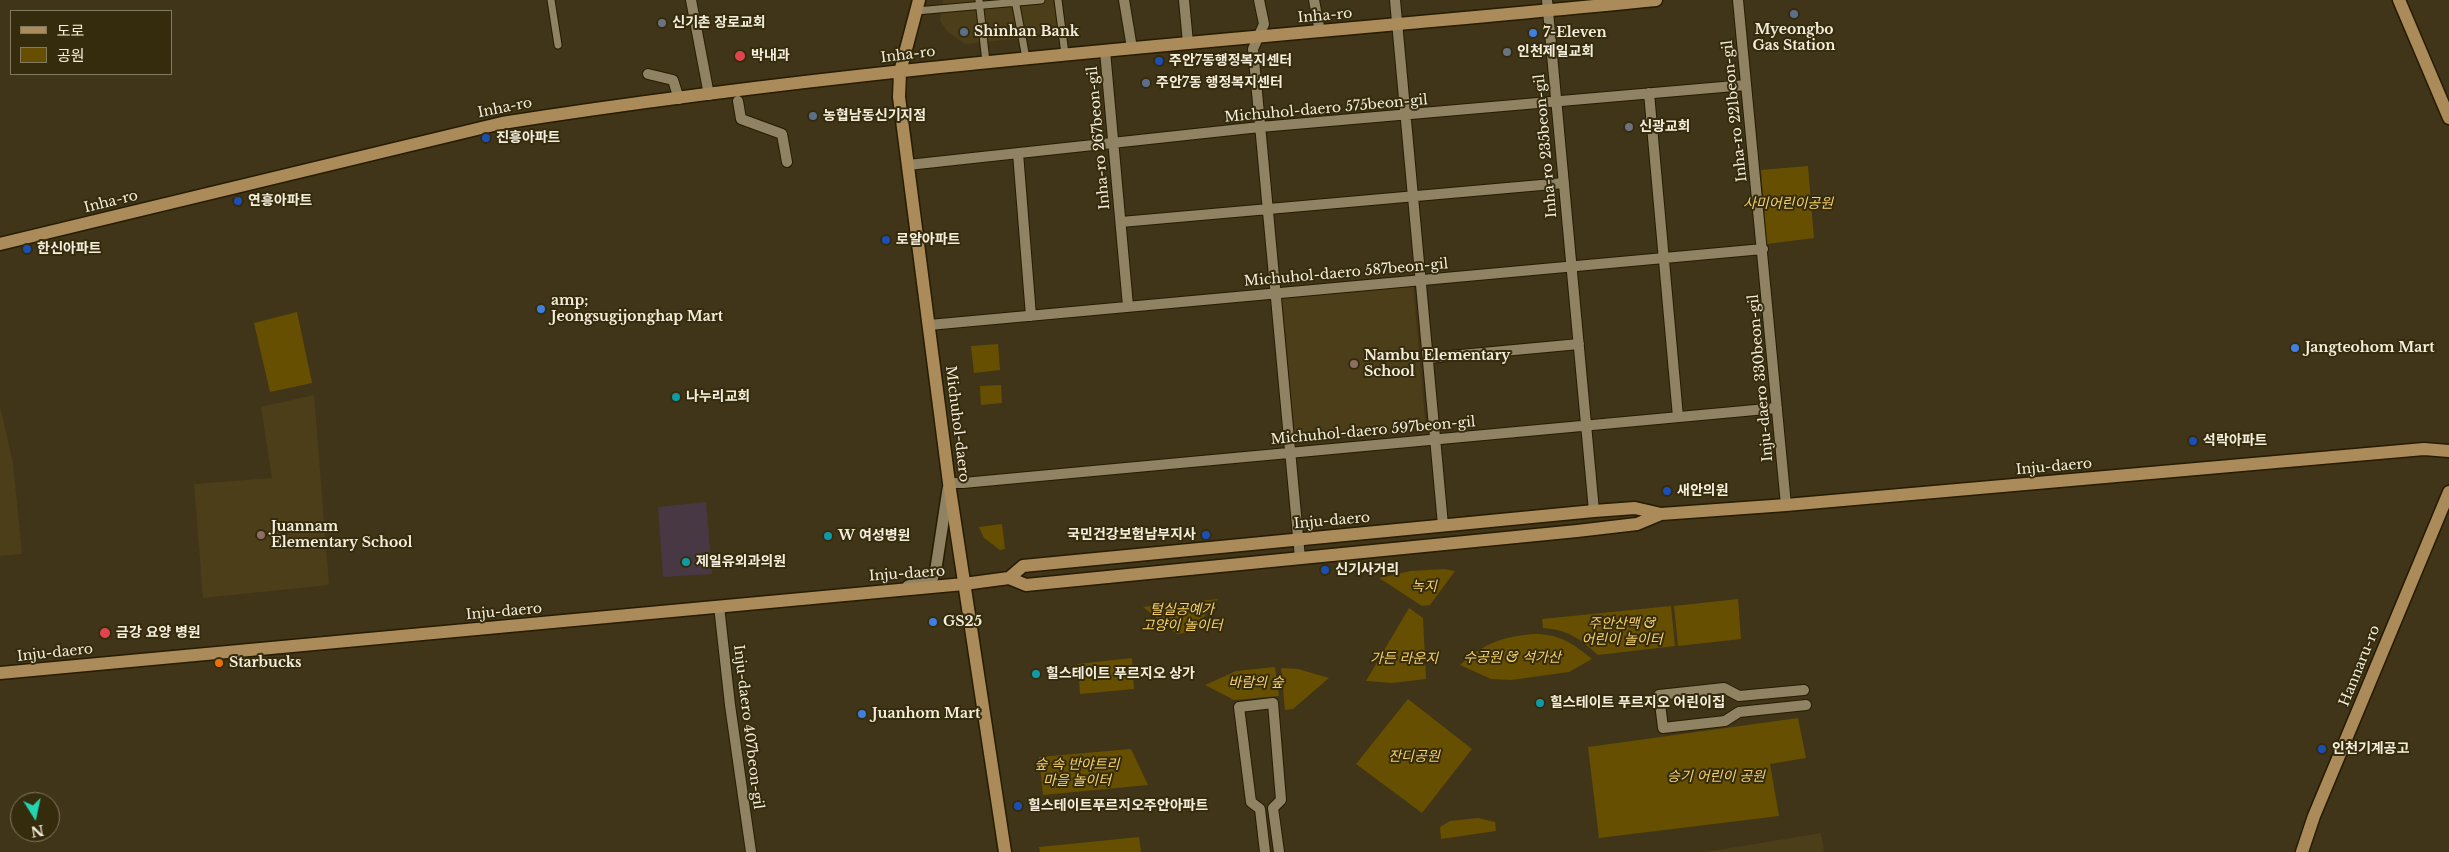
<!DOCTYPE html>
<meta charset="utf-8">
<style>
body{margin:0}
#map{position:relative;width:2449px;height:852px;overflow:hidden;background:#403518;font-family:"Libre Baskerville","Noto Sans KR",serif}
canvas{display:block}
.legend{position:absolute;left:10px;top:10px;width:162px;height:65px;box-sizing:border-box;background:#352b0d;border:1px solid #817960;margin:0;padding:6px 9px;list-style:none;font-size:15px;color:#f4eddc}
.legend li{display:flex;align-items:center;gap:10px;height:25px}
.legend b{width:25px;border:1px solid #817960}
.north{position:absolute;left:10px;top:792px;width:50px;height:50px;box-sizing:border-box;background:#352b0d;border:1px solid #817960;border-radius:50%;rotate:170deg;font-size:14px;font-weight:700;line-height:20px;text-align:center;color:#f4eddc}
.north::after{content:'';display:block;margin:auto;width:18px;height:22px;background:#20d5b0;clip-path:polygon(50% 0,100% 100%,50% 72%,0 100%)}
</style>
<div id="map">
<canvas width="2449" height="852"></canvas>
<ul class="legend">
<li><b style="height:6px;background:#ac8b5a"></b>도로</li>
<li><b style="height:14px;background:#664f01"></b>공원</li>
</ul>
<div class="north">N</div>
</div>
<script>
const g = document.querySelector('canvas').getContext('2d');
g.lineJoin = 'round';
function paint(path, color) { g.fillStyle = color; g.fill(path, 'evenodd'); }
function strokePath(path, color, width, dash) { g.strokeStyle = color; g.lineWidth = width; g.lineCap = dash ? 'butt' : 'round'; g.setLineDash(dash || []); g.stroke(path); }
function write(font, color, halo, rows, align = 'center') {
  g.font = font + ' "Libre Baskerville","Noto Sans KR",serif'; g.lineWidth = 4; g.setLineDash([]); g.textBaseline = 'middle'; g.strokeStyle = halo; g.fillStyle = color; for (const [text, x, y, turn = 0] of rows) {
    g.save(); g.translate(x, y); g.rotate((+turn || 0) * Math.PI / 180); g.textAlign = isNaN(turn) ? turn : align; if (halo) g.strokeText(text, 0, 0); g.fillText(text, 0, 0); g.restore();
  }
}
paint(new Path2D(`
 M943,0h114l3,34 -95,10 -17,-12 -8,-11z
 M1413,284l13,147 -131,10 -13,-144z
 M314,395l15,190 -126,13 -9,-114 78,-6 -11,-71z
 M0,406l13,57 9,91 -22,2z
 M1821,833l3,19h-118z`), '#4c3e19');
paint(new Path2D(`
 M706,502l6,72 -49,3 -5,-70z`), '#483844');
paint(new Path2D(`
 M1808,166l6,72 -47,6 -6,-74z
 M297,312l15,71 -42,9 -16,-69z
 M998,344l2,26 -26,3 -3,-27z
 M1001,385l1,18 -21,2 -1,-19z
 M1002,524l3,25 -5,1 -16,-12 -5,-11z
 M1444,569l11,2 -25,34 -8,1 -43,-28 32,-7z
 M1218,599l-26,33 -15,2 -34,-27z
 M1738,599l3,40 -63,7 -4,-40z
 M1671,606l4,40 -77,9c-19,-17 -30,-25 -55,-27l-1,-9z
 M1409,608l14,10 3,61 -34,4 -26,-2z
 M1534,634c26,0 38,9 58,25l-23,13 -58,8 -20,-1 -31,-14c25,-22 41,-28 74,-31z
 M1132,658l2,31 -54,5 -2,-30z
 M1275,667l4,29 -45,4 -29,-15 31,-14z
 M1281,668l17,1 31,9 -36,31 -8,1z
 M1408,699l64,50 -50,64 -66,-49z
 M1798,718l8,40 -36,6 9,52 -180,22 -11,-91z
 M1131,749l17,36 -105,10 -4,-38z
 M1478,818l17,4 1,9 -55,8 -1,-12 10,-6z
 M1139,837l2,15h-101l-1,-5z`), '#664f01');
const pedestrian = new Path2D(`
 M551,0l7,45
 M979,0l7,62
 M1015,0l11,58
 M1058,0l7,54
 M916,11l125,-11`);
const minor = new Path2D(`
 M691,0l18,95
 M1124,0l8,48
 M1184,0l4,43
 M1259,0l5,24 -11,25 47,509
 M1314,0l6,32
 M1395,0l48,525
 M1547,0l47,511
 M1738,0l48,505
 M1105,51l23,255
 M648,74l25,6 6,19
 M1649,93l29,324
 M738,101l3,18 41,15 5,28
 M1018,153l13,163
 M908,165l352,-38 486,-42
 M1121,222l443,-39
 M929,325l834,-76
 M1428,358l151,-14
 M949,483h14l814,-75
 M719,606l11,99 21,147
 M1804,690l-65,6 -15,-8 -65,7 4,33 62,-7 14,-9 67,-7
 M1265,852l-5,-43 -9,-7 -12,-95 34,-4 8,97 -8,8 6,44`);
const tertiary = new Path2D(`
 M908,586l24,-7 4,-11 12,-79`);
const secondary = new Path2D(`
 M919,0l-19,72 -1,25 50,386 56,369
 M2399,0l50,118
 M0,244l502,-121c382,-60 769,-85 1154,-123
 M1009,578l14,-12 571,-55 41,-3 26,6 125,-9 638,-56 25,2
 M0,673l964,-89 45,-6 17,7 551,-54 60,-7 24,-10
 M2302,852l12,-36 135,-324`);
strokePath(pedestrian, '#261c00', 9);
strokePath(minor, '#261c00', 12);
strokePath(tertiary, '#261c00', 14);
strokePath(secondary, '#261c00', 15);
strokePath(pedestrian, '#8f8363', 7);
strokePath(minor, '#8f8363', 10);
strokePath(tertiary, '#8f8363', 11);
strokePath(secondary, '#ac8b5a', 12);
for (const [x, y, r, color] of [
 [1794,14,5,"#5c6f8a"],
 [662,23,5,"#6b7280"],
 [964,32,5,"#5c6f8a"],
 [1533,33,5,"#3f7fe0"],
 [1507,52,5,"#6b7280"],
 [740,56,6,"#e0444e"],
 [1159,61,5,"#1a4fb4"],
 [1146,83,5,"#5c6f8a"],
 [813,116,5,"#5c6f8a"],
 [1629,127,5,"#6b7280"],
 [486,138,5,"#1a4fb4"],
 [238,201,5,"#1a4fb4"],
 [886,240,5,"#1a4fb4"],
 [27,249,5,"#1a4fb4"],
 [541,309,5,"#3f7fe0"],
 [2295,348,5,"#3f7fe0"],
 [1354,364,5,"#8d6e63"],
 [676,397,5,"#0f9aa8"],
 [2193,441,5,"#1a4fb4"],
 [1667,491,5,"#1a4fb4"],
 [261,535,5,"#8d6e63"],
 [1206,535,5,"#1a4fb4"],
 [828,536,5,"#0f9aa8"],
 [686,562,5,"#0f9aa8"],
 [1325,570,5,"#1a4fb4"],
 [933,622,5,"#3f7fe0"],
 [105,633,6,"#e0444e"],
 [219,663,5,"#e8710a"],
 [1036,674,5,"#0f9aa8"],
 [1540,703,5,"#0f9aa8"],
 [862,714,5,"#3f7fe0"],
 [2322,749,5,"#1a4fb4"],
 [1018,806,5,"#1a4fb4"]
]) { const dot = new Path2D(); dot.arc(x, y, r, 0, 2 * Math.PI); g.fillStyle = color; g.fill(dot); strokePath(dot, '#352b0d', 2); }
write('14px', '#f4eddc', '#352b0d', [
 ["Inha-ro",1325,16,-5],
 ["Inha-ro",908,55,-7],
 ["Inha-ro",505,108,-11],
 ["Michuhol-daero 575beon-gil",1326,109,-5],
 ["Inha-ro 221beon-gil",1735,111,-96],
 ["Inha-ro 267beon-gil",1099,138,-95],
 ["Inha-ro 235beon-gil",1546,146,-95],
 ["Inha-ro",111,202,-14],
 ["Michuhol-daero 587beon-gil",1346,273,-5],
 ["Inju-daero 330beon-gil",1761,378,-95],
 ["Michuhol-daero",957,424,83],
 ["Michuhol-daero 597beon-gil",1373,431,-5],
 ["Inju-daero",2054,467,-5],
 ["Inju-daero",1332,521,-5],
 ["Inju-daero",907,574,-4],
 ["Inju-daero",504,612,-5],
 ["Inju-daero",55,653,-6],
 ["Hannaru-ro",2360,666,-68],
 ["Inju-daero 407beon-gil",748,727,83]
]);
write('bold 14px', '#f4eddc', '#352b0d', [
 ["신기촌 장로교회",672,23],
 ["Myeongbo",1794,30,"center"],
 ["Gas Station",1794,46,"center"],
 ["Shinhan Bank",974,32],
 ["7-Eleven",1543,33],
 ["인천제일교회",1517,52],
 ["박내과",751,56],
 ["주안7동행정복지센터",1169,61],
 ["주안7동 행정복지센터",1156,83],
 ["농협남동신기지점",823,116],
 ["신광교회",1639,127],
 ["진흥아파트",496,138],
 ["연흥아파트",248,201],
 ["로얄아파트",896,240],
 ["한신아파트",37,249],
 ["amp;",551,301],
 ["Jeongsugijonghap Mart",551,317],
 ["Jangteohom Mart",2305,348],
 ["Nambu Elementary",1364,356],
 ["School",1364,372],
 ["나누리교회",686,397],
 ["석락아파트",2203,441],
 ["새안의원",1677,491],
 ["Juannam",271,527],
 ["Elementary School",271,543],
 ["국민건강보험남부지사",1196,535,"right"],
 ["W 여성병원",838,536],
 ["제일유외과의원",696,562],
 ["신기사거리",1335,570],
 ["GS25",943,622],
 ["금강 요양 병원",116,633],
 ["Starbucks",229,663],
 ["힐스테이트 푸르지오 상가",1046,674],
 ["힐스테이트 푸르지오 어린이집",1550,703],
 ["Juanhom Mart",872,714],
 ["인천기계공고",2332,749],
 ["힐스테이트푸르지오주안아파트",1028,806]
], 'left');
write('italic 14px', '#f5d06b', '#352b0d', [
 ["사미어린이공원",1788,204],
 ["녹지",1424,587],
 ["털실공예가",1182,610],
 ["고양이 놀이터",1182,626],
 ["주안산맥 &",1622,624],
 ["어린이 놀이터",1622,640],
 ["수공원 & 석가산",1512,658],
 ["가든 라운지",1404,659],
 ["바람의 숲",1256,683],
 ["잔디공원",1414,757],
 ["숲 속 반야트리",1077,765],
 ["마을 놀이터",1077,781],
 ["승기 어린이 공원",1716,777]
]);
</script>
